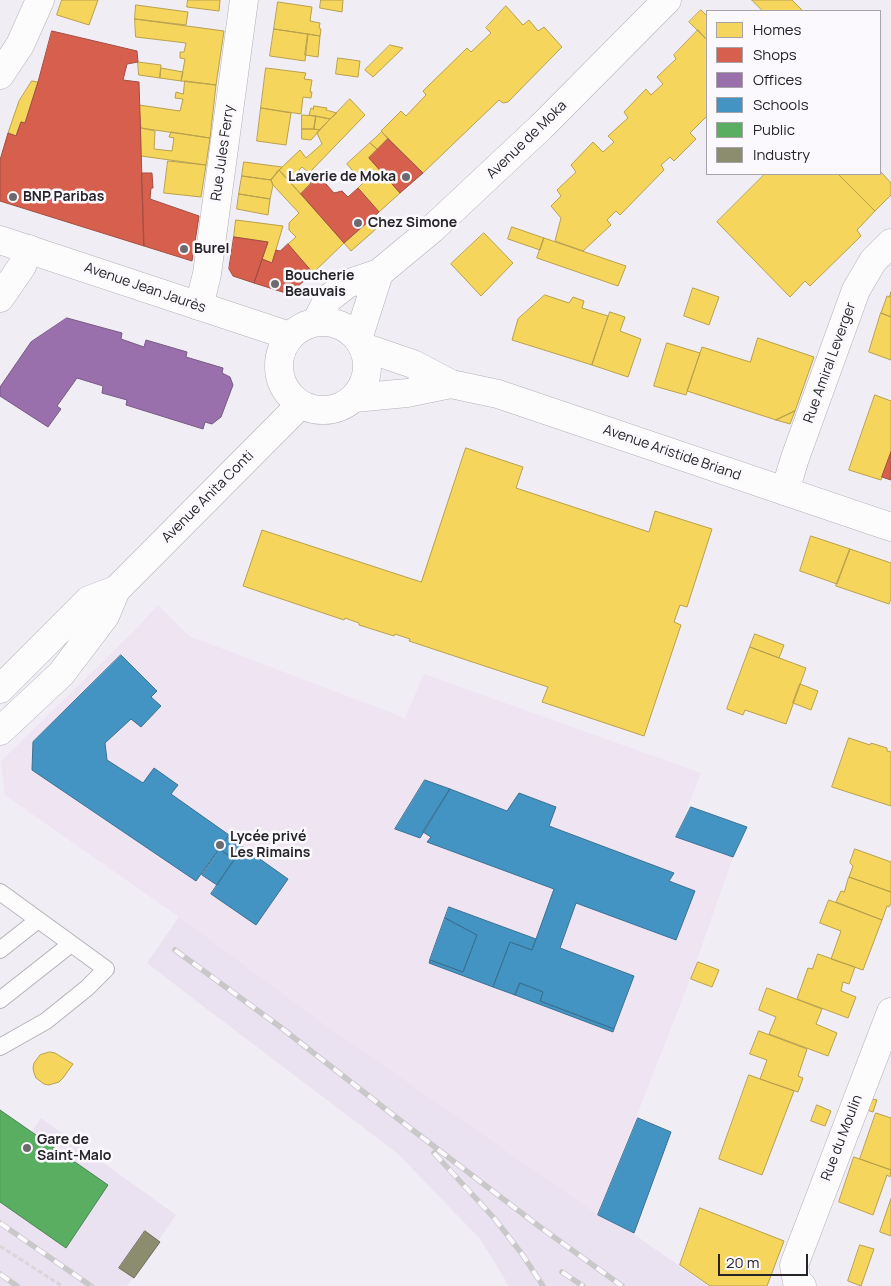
<!DOCTYPE html>
<meta charset="utf-8">
<style>
body{margin:0}
#map{position:relative;width:891px;height:1286px;overflow:hidden;background:#f1edf4;font-family:Manrope,sans-serif}
canvas{display:block}
.legend{position:absolute;left:706px;top:10px;width:175px;height:165px;box-sizing:border-box;background:#fcf9fe;border:1px solid #a6a4a8;margin:0;padding:6px 9px;list-style:none;font-size:15px;color:#262428}
.legend li{display:flex;align-items:center;gap:10px;height:25px}
.legend b{width:25px;border:1px solid #a6a4a8}
.scale{position:absolute;left:718px;top:1254px;width:90px;height:22px;box-sizing:border-box;border:2px solid #262428;border-top:0;padding-left:6px;font-size:15px;line-height:18px;white-space:nowrap;color:#262428;-webkit-text-stroke:4px #fcf9fe;paint-order:stroke}
</style>
<div id="map">
<canvas width="891" height="1286"></canvas>
<ul class="legend">
<li><b style="height:14px;background:#f6d55c"></b>Homes</li>
<li><b style="height:14px;background:#d6604d"></b>Shops</li>
<li><b style="height:14px;background:#9970ab"></b>Offices</li>
<li><b style="height:14px;background:#4393c3"></b>Schools</li>
<li><b style="height:14px;background:#5aae61"></b>Public</li>
<li><b style="height:14px;background:#8c8c6e"></b>Industry</li>
</ul>
<div class="scale">20 m</div>
</div>
<script>
const g = document.querySelector('canvas').getContext('2d');
g.lineJoin = 'round';
function paint(path, color) { g.fillStyle = color; g.fill(path, 'evenodd'); }
function strokePath(path, color, width, dash) { g.strokeStyle = color; g.lineWidth = width; g.lineCap = dash ? 'butt' : 'round'; g.setLineDash(dash || []); g.stroke(path); }
function write(font, color, halo, rows, align = 'center') {
  g.font = font + ' Manrope,sans-serif'; g.lineWidth = 5; g.setLineDash([]); g.textBaseline = 'middle'; g.strokeStyle = halo; g.fillStyle = color; for (const [text, x, y, turn = 0] of rows) {
    g.save(); g.translate(x, y); g.rotate((+turn || 0) * Math.PI / 180); g.textAlign = isNaN(turn) ? turn : align; if (halo) g.strokeText(text, 0, 0); g.fillText(text, 0, 0); g.restore();
  }
}
paint(new Path2D(`
 M179,917l529,369h-199l-29,-47 -83,-86 -206,-156 -44,-34z
 M0,1118l28,19 13,-19 135,97 -49,71h-127z`), '#eae2f0');
paint(new Path2D(`
 M158,605l31,31 216,82 19,-44 277,99 -25,64 57,20 -44,125 -91,233 -283,-197 -136,-101 -174,-122 -4,-34 134,-131z`), '#efe4f2');
const homes = new Path2D(`
 M62,0h36l-9,25 -32,-10z
 M188,0h32l-1,11 -32,-4z
 M321,0h22l-1,12 -22,-4z
 M752,0h40l11,11h-40z
 M278,2l34,5 -2,14 10,2 -1,5 2,1 -1,7 -46,-7z
 M136,5l52,7 -2,13 -51,-6z
 M506,6l17,19 6,-5 9,11 6,-4 18,20 -54,55 -5,1 -4,-3 -76,73 -42,-42 20,-20 5,5 20,-21 -3,-4 44,-43 4,4 20,-19 -5,-5z
 M701,10l6,6v24l-18,-18z
 M135,19l89,12 -8,54 -35,-4 4,-22 -5,-1v-6h4l2,-9 -50,-6z
 M274,29l34,5 -3,27 -35,-5z
 M698,30l9,10v76l-17,17 6,6 -22,22 -4,-4 -9,8 3,5 -44,45 -4,-4 -9,9 4,5 -28,26 -28,-10 6,-23 -10,-12 10,-10 -4,-6 19,-18 -5,-7 22,-23 10,10 11,-10 -6,-6 20,-18 -4,-6 22,-23 5,6 12,-11 -6,-7 19,-18 -2,-4z
 M308,34l12,2 -2,21 -13,-2z
 M390,45l13,3 -30,29 -8,-7z
 M338,58l22,3 -2,16 -22,-3z
 M138,62l23,3 -1,13 -21,-3z
 M161,68l22,4 -2,9 -21,-3z
 M266,68l40,5 -2,6 8,1 -2,12h2l-1,6 -8,-1 -2,17 -40,-6z
 M32,81l6,1 -13,41 -4,-1 -5,14 -8,-3 11,-32z
 M185,81l31,4 -6,53 -69,-10 -2,-23 41,6 3,-12 -8,-1 1,-6 7,2z
 M350,99l15,16 -56,58 -7,-6 -3,3 12,13 -10,11 -22,-24 21,-20 6,8 16,-14 -5,-11z
 M314,106l13,2 -1,2 11,3 -7,6 -21,-4 2,-7 2,1z
 M261,108l30,5 -5,32 -29,-4z
 M302,115l14,1 -2,13h-12z
 M316,116l14,3 -10,11 -6,-1z
 M141,128l14,3 -1,18 18,2 2,-13 -5,-1 2,-5 39,6 -4,27 -65,-9z
 M302,129h12l6,1 -9,10 -9,-1z
 M382,132l6,7 -10,11 -8,-7z
 M370,143l8,7 -9,8 31,35 -21,19 -21,-24 5,-5 -16,-19z
 M168,161l38,4 -5,32 -37,-4z
 M244,162l38,5 -11,13 -29,-4z
 M279,170l65,73 -31,30 -25,-29 8,-7 -7,-7v-7l10,-10 -26,-28 -2,-5z
 M880,171l11,12v12l-16,16 -37,-37h42z
 M765,174h73l37,37 -18,19 4,6 -51,50 -5,-5 -15,16 -73,-75z
 M242,176l29,4 2,5 -3,14 -31,-5z
 M239,194l31,5 -2,16 -31,-6z
 M236,220l47,6 -11,37 -10,-4 6,-17 -34,-5z
 M369,222l7,7 -25,22 -7,-8z
 M512,227l32,11 -4,12 -32,-11z
 M484,233l29,30 -32,33 -30,-32z
 M544,238l82,28 -8,20 -81,-28z
 M693,288l26,9 -10,28 -25,-9z
 M891,292v25l-10,-4 6,-17 2,1z
 M545,295l24,8 4,-6 11,4 -2,7 26,8 -16,49 -80,-25 6,-21z
 M610,312l15,5 -5,14 21,8 -13,38 -36,-12z
 M881,313l10,4v43l-22,-8z
 M758,338l56,19 -19,54 -19,9 -89,-29 15,-44 48,15z
 M667,343l33,10 -14,42 -32,-9z
 M875,395l16,6v51l-10,28 -32,-10z
 M795,411l-5,13 -14,-4z
 M466,448l57,19 -7,21 133,44 6,-21 57,18 -25,78 -7,-2 -6,17 7,3 -37,111 -102,-34 6,-15 -139,-46 1,-2 -15,-5 -1,2 -35,-11v-2l-14,-5 -1,2 -101,-34 19,-56 159,52z
 M811,536l39,13 -13,35 -37,-13z
 M850,549l41,14v36l-2,5 -53,-18z
 M755,634l29,11 -5,13 -29,-11z
 M750,647l56,21 -20,56 -41,-14 -2,5 -16,-6z
 M800,684l18,7 -7,19 -18,-7z
 M849,738l21,7 1,-2 16,5v3l4,1v54l-59,-19z
 M855,849l36,13v30l-42,-15 4,-11 -3,-3z
 M849,877l42,15v11l-2,4 -2,-1 -5,14 -46,-18 5,-11 3,1z
 M829,900l53,20 -19,50 -32,-11 10,-28 -21,-8z
 M818,954l37,13 -6,17 -6,-2 -2,9 15,6 -8,21 -51,-19 11,-31 4,1z
 M698,962l21,8 -7,17 -21,-8z
 M767,988l55,21 -6,15 21,9 -9,23 -59,-22 7,-17 -17,-7z
 M759,1031l48,18 -9,27 5,2 -5,14 -38,-13 7,-19 -17,-6z
 M50,1052l5,1 18,11 -10,14 -4,4 -10,3 -5,-1 -8,-6 -2,-5 -1,-5 1,-5 6,-8z
 M749,1075l45,16 -32,84 -43,-16z
 M868,1098l9,2 -4,12 -9,-3z
 M817,1105l14,6 -6,15 -14,-5z
 M876,1113l15,5v52l-31,-11z
 M854,1157l37,13 -1,7 -3,-2 -14,40 -34,-13z
 M891,1199v37l-11,-4z
 M700,1208l84,33 -17,45h-57l-30,-21z
 M860,1245l14,4 -13,37 -13,-5z`);
paint(homes, '#f6d55c');
strokePath(homes, '#b8a04c', 1);
const shops = new Path2D(`
 M52,31l85,20 1,11 -11,2 -4,16 16,2 5,164 -144,-45v-41l8,-27 8,3 5,-14 4,1 13,-41z
 M388,139l35,34 -23,20 -31,-35z
 M142,173h10l1,15h-2l-1,11 49,17 -7,45 -48,-15z
 M319,176l15,17 8,-2 6,6 10,-9 21,24 -35,31 -43,-49z
 M234,237l34,5 -14,41 -21,-7 -4,-7z
 M288,244l25,29 -24,21 -35,-11 8,-24 10,4 4,-13 4,1z
 M891,452v28l-9,-3z`);
paint(shops, '#d6604d');
strokePath(shops, '#a14e42', 1);
const offices = new Path2D(`
 M67,318l55,15 -1,6 23,8 2,-7 41,12 -1,5 37,11 -1,5 8,4 3,8 -12,32 -9,7 -7,-2 -2,7 -77,-24 1,-5 -25,-7 1,-7 -26,-8 -20,28 4,3 -13,18 -48,-31v-9l31,-45z`);
paint(offices, '#9970ab');
strokePath(offices, '#765984', 1);
const schools = new Path2D(`
 M121,655l36,36 -6,6 10,9 -20,21 -10,-8 -26,24 2,17 36,23 11,-15 24,17 -7,9 58,41 -33,46 -164,-111 1,-28z
 M425,780l25,9 -30,49 -25,-9z
 M450,789l57,22 12,-18 37,14 -7,19 125,47 -5,8 26,10 -19,49 -100,-37 -16,45 74,28 -20,53 -74,-28 3,-9 -23,-9 -5,12 -22,-8 17,-45 22,8 22,-61 -127,-47 4,-5 -8,-5z
 M691,807l56,20 -14,30 -57,-20z
 M228,837l15,10 -9,13 -14,-11z
 M243,847l45,32 -32,46 -45,-31z
 M220,849l14,11 -17,25 -15,-10z
 M449,907l87,32 -4,11 -22,-8 -17,45 -64,-24 1,-3 33,12 14,-37 -32,-17z
 M445,918l32,17 -14,37 -33,-12z
 M520,983l23,9 -3,9 74,28 -1,3 -98,-37z
 M638,1118l33,14 -37,101 -36,-18z`);
paint(schools, '#4393c3');
strokePath(schools, '#3a7294', 1);
const public = new Path2D(`
 M0,1110l108,75 -42,63 -66,-46z`);
paint(public, '#5aae61');
strokePath(public, '#4a8550', 1);
const industry = new Path2D(`
 M145,1231l15,11 -26,36 -15,-10z`);
paint(industry, '#8c8c6e');
strokePath(industry, '#6d6d59', 1);
const service = new Path2D(`
 M0,892l106,77 -19,19 -41,33 -46,26
 M0,950l38,-30
 M0,1000l71,-56`);
const minor = new Path2D(`
 M0,75l20,-30 20,-45
 M0,298l22,-32 7,-17
 M199,306l8,-32 37,-274
 M316,322l12,-23 19,-15 32,-11 53,-44 109,-102 126,-127
 M358,339l21,-66
 M785,491l10,-33 61,-168 17,-29 18,-18
 M802,1286l-5,-4 -3,-17 97,-253`);
const tertiary = new Path2D(`
 M0,689l89,-89 27,-10
 M0,731l61,-57 44,-58 11,-26 184,-185`);
const secondary = new Path2D(`
 M0,240l290,96
 M279 366a44 44 0 1 1 88 0a44 44 0 1 1-88 0Z
 M363,347l50,17 38,20 47,10 393,133
 M354,398l53,-5 44,-9`);
strokePath(service, '#b3b0b6', 18);
strokePath(minor, '#b3b0b6', 29);
strokePath(tertiary, '#b3b0b6', 29);
strokePath(secondary, '#b3b0b6', 29);
strokePath(new Path2D(`
 M0,1246l62,40`), '#d8d6d9', 3, [5, 2.5]);
strokePath(service, '#fdfcfd', 16);
strokePath(minor, '#fdfcfd', 28);
strokePath(tertiary, '#fdfcfd', 28);
strokePath(secondary, '#fdfcfd', 28);
const rail = new Path2D(`
 M175,950l104,76 127,99 134,102 82,59
 M434,1153l60,65 28,36 21,32
 M0,1223l91,63
 M562,1272l21,14
 M0,1274l17,12`);
strokePath(rail, '#c8c8c9', 5.5);
strokePath(rail, '#fcf9fe', 4, [11]);
for (const [x, y, r, color] of [
 [406,177,5,"#6d6a6f"],
 [13,197,5,"#6d6a6f"],
 [358,223,5,"#6d6a6f"],
 [184,249,5,"#6d6a6f"],
 [275,284,5,"#6d6a6f"],
 [220,845,5,"#6d6a6f"],
 [27,1148,5,"#6d6a6f"]
]) { const dot = new Path2D(); dot.arc(x, y, r, 0, 2 * Math.PI); g.fillStyle = color; g.fill(dot); strokePath(dot, '#fcf9fe', 2); }
write('14px', '#262428', '#fcf9fe', [
 ["Avenue de Moka",527,140,-44],
 ["Rue Jules Ferry",223,153,-82],
 ["Avenue Jean Jaurès",145,288,19],
 ["Rue Amiral Leverger",830,363,-70],
 ["Avenue Aristide Briand",672,453,19],
 ["Avenue Anita Conti",208,497,-45],
 ["Rue du Moulin",842,1138,-69]
]);
write('bold 14px', '#262428', '#fcf9fe', [
 ["Laverie de Moka",396,177,"right"],
 ["BNP Paribas",23,197],
 ["Chez Simone",368,223],
 ["Burel",194,249],
 ["Boucherie",285,276],
 ["Beauvais",285,292],
 ["Lycée privé",230,837],
 ["Les Rimains",230,853],
 ["Gare de",37,1140],
 ["Saint-Malo",37,1156]
], 'left');
</script>
